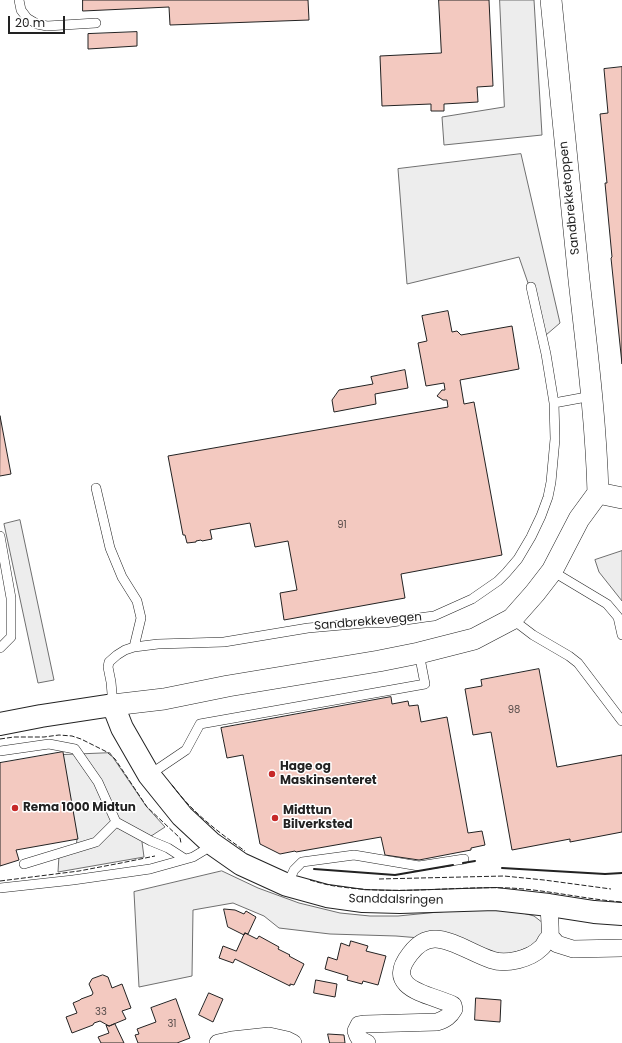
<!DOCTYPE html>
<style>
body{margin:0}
#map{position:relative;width:622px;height:1043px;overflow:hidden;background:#fff;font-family:Poppins,sans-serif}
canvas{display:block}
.scale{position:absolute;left:8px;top:16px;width:57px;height:18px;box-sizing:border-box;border:2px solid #222;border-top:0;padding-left:5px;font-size:12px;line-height:14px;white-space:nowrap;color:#222;-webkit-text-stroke:3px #fff;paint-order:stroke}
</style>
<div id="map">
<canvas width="622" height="1043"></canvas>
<div class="scale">20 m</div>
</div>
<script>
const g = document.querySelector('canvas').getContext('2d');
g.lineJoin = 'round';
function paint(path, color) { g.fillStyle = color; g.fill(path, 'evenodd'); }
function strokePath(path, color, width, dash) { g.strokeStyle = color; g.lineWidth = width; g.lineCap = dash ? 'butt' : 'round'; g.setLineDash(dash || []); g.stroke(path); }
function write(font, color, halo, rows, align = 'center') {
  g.font = font + ' Poppins,sans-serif'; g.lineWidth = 3; g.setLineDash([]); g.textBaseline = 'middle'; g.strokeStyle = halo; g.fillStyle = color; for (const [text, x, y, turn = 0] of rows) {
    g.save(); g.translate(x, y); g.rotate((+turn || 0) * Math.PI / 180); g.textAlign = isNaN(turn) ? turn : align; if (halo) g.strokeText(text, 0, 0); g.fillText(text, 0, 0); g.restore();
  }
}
const green = new Path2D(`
 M222,871l36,17 41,15 41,10 30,3h28l51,-5 47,-1 23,2 15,4 9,7 1,7 -9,15 -28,10 -87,-17 -24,-2 -66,-2 -51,-6 -15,-12 -31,-13 -40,7 -1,66 -53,11 -5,-95z`);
paint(green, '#eee');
strokePath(green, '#6f6f6f', 1);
const parking = new Path2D(`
 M500,0h34l8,135 -98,10 -2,-28 62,-10z
 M521,154l39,169 -14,12 -27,-78 -112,27 -9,-115z
 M20,520l34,160 -16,3 -34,-159z
 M622,551v50l-23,-29 -4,-12z
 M110,753l36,53 19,21 -23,15 2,15 -86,15 1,-17 17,-6 1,-11 -15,-83z`);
paint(parking, '#ededed');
strokePath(parking, '#6f6f6f', 1);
const building = new Path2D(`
 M83,0h225l1,20 -139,5 -1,-18 -86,4z
 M439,0h50l4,86 -16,1 1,15 -34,2v7h-13v-7l-49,2 -2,-50 61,-3z
 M137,32v14l-49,3v-15z
 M622,67v297l-11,-106 1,-1 -7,-74h2l-7,-69 8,-1 -4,-44z
 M448,311l4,21 5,-1 4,4 51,-9 7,43 -59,11 4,24 10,-2 28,153 -101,19 4,24 -121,22 -4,-27 17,-3 -9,-49 -33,6 -5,-24 -40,7 2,9 -10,2 -1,-1 -5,1v1l-9,1 -2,-8h-2l-15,-79 280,-49 -1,-7h-4l-6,-4 5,-6h3l-1,-7 -18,3 -8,-43 9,-2 -5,-25z
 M405,370l3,18 -33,6 1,10 -42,8 -2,-12 7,-10 34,-6 -2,-7z
 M0,416l11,58 -11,2z
 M539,669l18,98 65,-12v77l-52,10v-3l-58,11 -21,-118 -18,3 -8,-46 17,-3 -1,-6z
 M391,697l1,7 16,-3 1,5 9,-1 3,17 26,-5 21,116 14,-2 3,14 -14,3v2l-52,10 -34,-5 -4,-18 -85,15 -1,-1 -15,3 -20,-10 -17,-89 -16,3 -6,-30z
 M63,752l15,87 -62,11 3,10 -19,6v-103z
 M224,909l11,1 9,4 2,-3 10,6 -8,17 -3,-1 -1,2 -16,-8z
 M245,933l12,6 2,-3 20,11 -1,2 12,6 -1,1 15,8 -10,21 -4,-1v2l-55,-27 -2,4 -14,-5 4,-12 13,5z
 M351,941l17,5 -2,5 20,5 -8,29 -15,-4 -1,3 -15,-4 1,-4 -23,-7 3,-12 9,3 4,-17 8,3z
 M103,975l5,2 4,11 10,-4 9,24 -9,3 4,8 -17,7 -9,-5 -6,2 -1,2 -21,8 -6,-16 11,-4 -4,-10 7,-3 1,-1 11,-4 1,-2 -4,-9 3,-5z
 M316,980l21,4 -2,13 -21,-4z
 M209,993l14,6 -10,23 -14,-7z
 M476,998l25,2 -1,22 -25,-2z
 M176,999l14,39 -13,5h-39l-3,-8 4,-1 -2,-5 19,-7 -5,-14z
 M115,1024l9,19h-23l-3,-6 11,-4 -3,-8 3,1z
 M328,1034l16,1 1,8h-15z`);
paint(building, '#f3c9c0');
strokePath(building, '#222', 1);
const service = new Path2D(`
 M19,0l2,10 6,8 10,6 10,2 49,-3
 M531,287l15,67 8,49 38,-7
 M96,488l14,60 12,29 15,24 4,17 -7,29
 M0,536l11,62v39l-11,11
 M552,571l55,33 11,13 4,18
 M512,619l21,16 36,21 9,7 44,58
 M113,705l-2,-23 -3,-15 1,-5 8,-7 8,-5 9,-3 24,-3 66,-2 84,-14 57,-5h20l41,-6 8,-1 38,-17 26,-18 8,-8 12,-14 13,-22 10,-21 7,-19 3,-15 4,-43 -1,-36
 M0,751l49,-7 26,5 23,33 18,40 35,19 17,7 17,11
 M149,775l37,-25 14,-26 225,-40 -6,-31
 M24,864l72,-22 20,-20
 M287,885l7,-15 8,-8 52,-7 65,11 45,-7
 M0,888l73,-8 77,-11 43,-12 10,-6 8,-8`);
const minor = new Path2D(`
 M550,936l7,8 16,5 49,-1
 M218,1043l14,-3 37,-4 18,4 6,3
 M367,1043c-7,-3 -9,-5 -11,-12l3,-6 6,-1 72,-2c9,-3 13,-6 17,-13l-1,-4c-22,-11 -71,-15 -43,-51 6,-8 15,-15 25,-15 17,0 40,16 57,21 14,5 38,-1 49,-12 2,-1 4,-5 5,-7 1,-2 3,-3 4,-5 1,-4 -1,-25 -1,-31`);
const tertiary = new Path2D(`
 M551,0c9,93 18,186 28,280 8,71 17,142 19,213
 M113,705l51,-6 64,-13 151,-25 40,-8 55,-14 38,-20 23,-26 17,-22 27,-52 19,-26 24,5`);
const secondary = new Path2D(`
 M0,724l41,-8 72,-11 9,23 27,47 33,41 29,27 30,21 46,21 40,11 36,5 37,1 95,-3 54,6 45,7 28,2`);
strokePath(service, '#222', 10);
strokePath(minor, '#222', 18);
strokePath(tertiary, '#222', 22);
strokePath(secondary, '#222', 24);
strokePath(service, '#fff', 9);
strokePath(minor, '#fff', 17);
strokePath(tertiary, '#fff', 21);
strokePath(secondary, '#fff', 22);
strokePath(new Path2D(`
 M0,739l14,-2h30l15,-2 13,1 9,3 26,13 8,7 32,48 33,31 1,5
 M172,785c20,27 46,47 73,66
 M379,879l125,-3 40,4 67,9
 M310,880c10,3 21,6 32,7 56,8 112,-1 168,1 38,2 74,11 112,14
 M0,881l79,-10 42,-8 34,-7`), '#222', 1, [5, 2]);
strokePath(new Path2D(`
 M463,863l12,-2
 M502,868l103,6 17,-1
 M314,869l81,6 58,-10`), '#222', 2);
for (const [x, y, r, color] of [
 [272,774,4,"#c62828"],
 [15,808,4,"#c62828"],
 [275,818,4,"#c62828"]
]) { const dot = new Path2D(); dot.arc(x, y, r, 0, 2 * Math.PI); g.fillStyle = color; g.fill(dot); strokePath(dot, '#fff', 1.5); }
write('10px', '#564c4a', null, [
 ["91",342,525],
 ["98",514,710],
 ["33",101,1012],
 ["31",172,1024]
]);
write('12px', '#222', '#fff', [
 ["Sandbrekketoppen",570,198,-96],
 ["Sandbrekkevegen",368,622,-5],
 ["Sanddalsringen",396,900,1]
]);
write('bold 12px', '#222', '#fff', [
 ["Hage og",280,767],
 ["Maskinsenteret",280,781],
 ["Rema 1000 Midtun",23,808],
 ["Midttun",283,811],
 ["Bilverksted",283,825]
], 'left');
</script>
